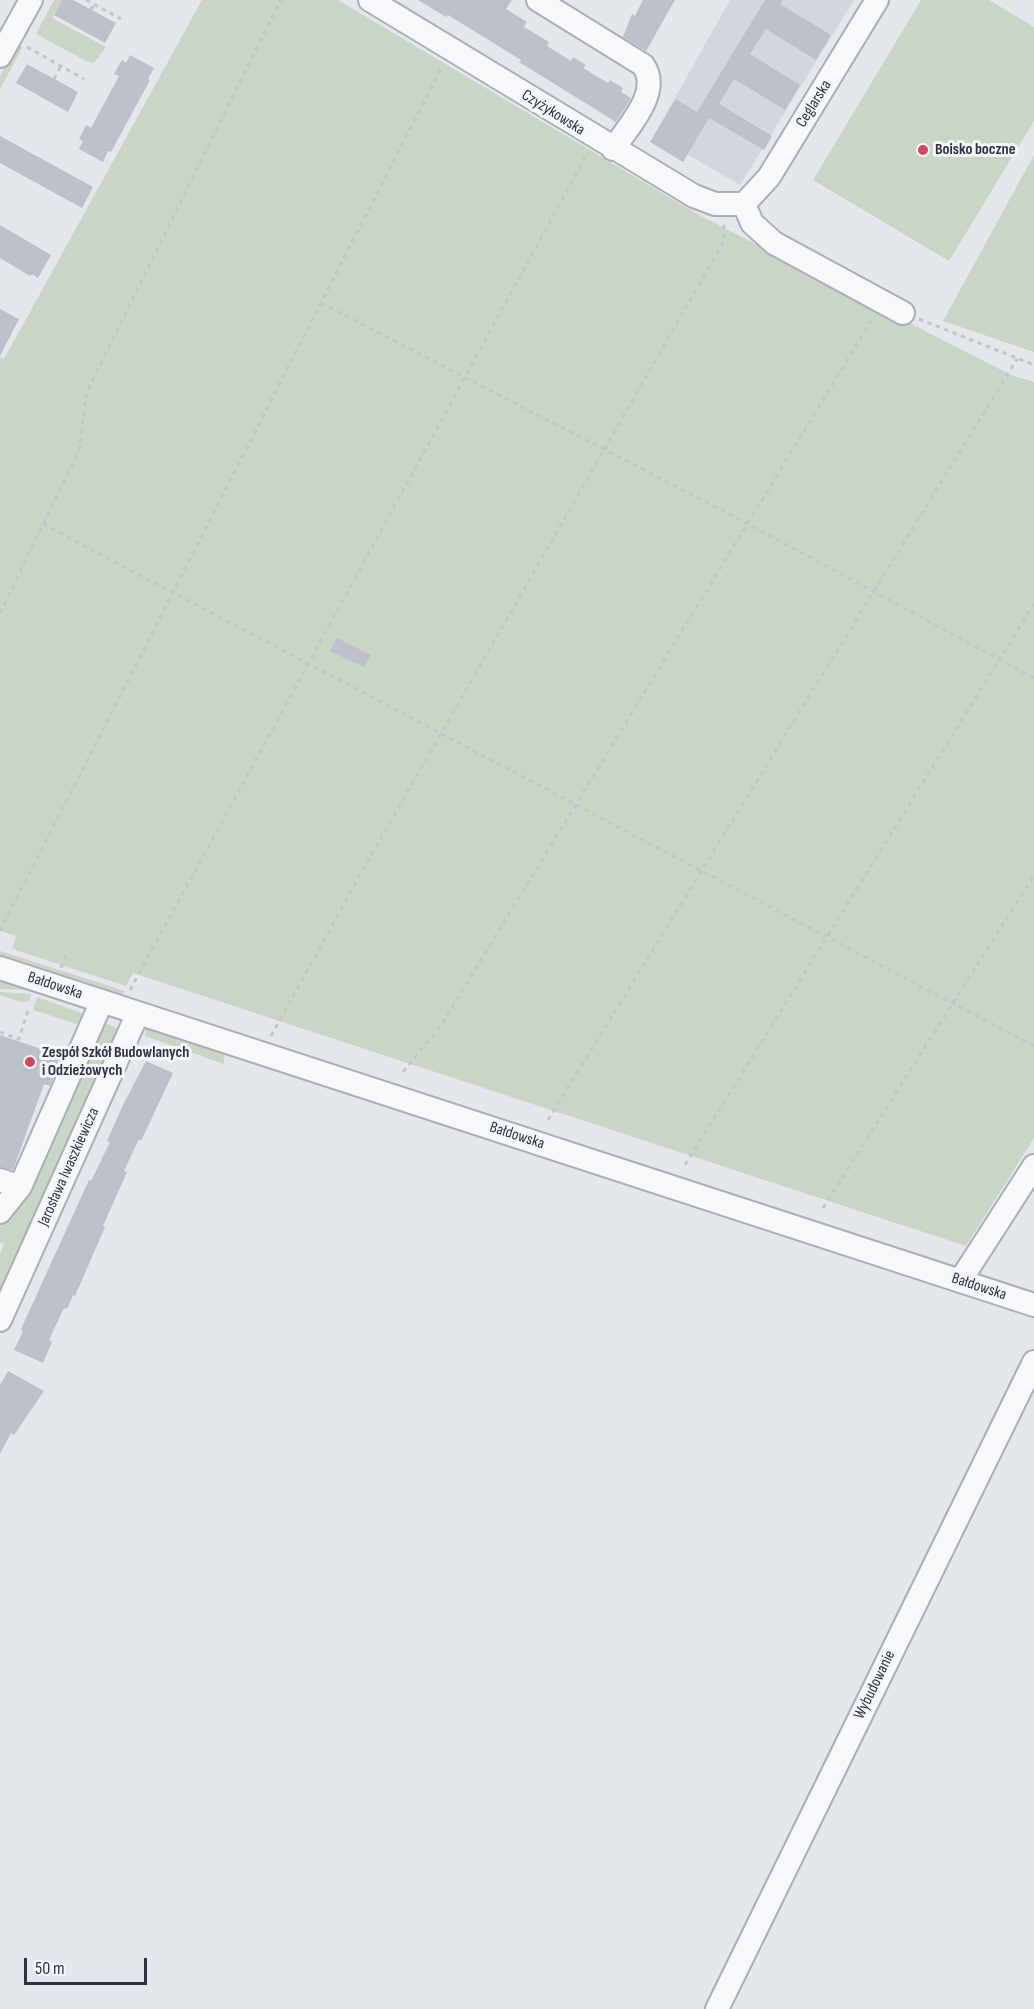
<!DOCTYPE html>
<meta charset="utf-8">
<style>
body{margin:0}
#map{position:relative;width:1034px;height:2009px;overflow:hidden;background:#e4e7ec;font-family:"Sofia Sans Condensed",sans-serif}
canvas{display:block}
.scale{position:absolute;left:24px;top:1958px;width:123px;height:27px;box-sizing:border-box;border:3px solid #2b3445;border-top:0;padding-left:8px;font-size:18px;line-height:21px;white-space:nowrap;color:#2b3445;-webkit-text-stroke:4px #f4f6f9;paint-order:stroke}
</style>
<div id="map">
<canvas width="1034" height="2009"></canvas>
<div class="scale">50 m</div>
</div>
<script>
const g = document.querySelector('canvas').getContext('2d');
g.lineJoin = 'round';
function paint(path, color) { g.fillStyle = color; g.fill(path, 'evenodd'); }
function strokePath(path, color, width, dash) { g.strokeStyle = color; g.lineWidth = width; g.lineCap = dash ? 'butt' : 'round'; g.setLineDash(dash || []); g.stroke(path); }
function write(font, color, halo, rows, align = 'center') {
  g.font = font + ' "Sofia Sans Condensed",sans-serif'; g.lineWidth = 6; g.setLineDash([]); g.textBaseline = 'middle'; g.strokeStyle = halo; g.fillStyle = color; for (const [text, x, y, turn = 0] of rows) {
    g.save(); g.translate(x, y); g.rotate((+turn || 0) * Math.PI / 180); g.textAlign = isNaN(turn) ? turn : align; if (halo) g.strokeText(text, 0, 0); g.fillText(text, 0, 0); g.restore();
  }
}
paint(new Path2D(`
 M730,0h124l-114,185 -86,-50z`), '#d2d6de');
paint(new Path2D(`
 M54,0h8l-10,18 54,29 -12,16 -8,-2 -50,-27z
 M202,0h136l361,215 312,160 23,7v756l-68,108 -833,-273 -7,13 -114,-37 4,-13 -16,-5v-574l4,2z
 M921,0h68l45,27v94l-85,140 -136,-81z
 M23,46l-23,43v-13l16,-29z
 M1034,155v197l-91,-31z
 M0,951l125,40 -5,6 -120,-40z
 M0,977l87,30 1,4 -55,-21 -33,-1z
 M0,992l31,2 -2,7 -8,1 -21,-7z
 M37,997l53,19 -4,11 -53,-17z
 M99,1020l22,10 -121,271v-47l4,-10 -4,-2v-20z
 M151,1027l69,22 4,4v11l-79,-28 1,-8z`), '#c9d6c5');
paint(new Path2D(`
 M62,0h11l43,23 -11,20 -51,-28z
 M418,0h94l-6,9 21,13 -3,5 25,15 -2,4 24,15 2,-4 13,8 -3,3 25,15 2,-3 13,8 -2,4 10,6 -2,4 -13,20 -97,-60 2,-2 -73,-45 -2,2z
 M643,0h32l-29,51 -23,-14 9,-23 3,2z
 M765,0h18l-3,4 51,31 -15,25 -50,-31 -16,25 50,31 -15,25 -51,-31 -15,25 53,32 -8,14 -55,-32 -26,44 -33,-20 26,-43 21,13z
 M130,55l24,13 -6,11 2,1 -39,72 -3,-1 -5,11 -24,-13 4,-8 -4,-2 7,-14 5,3 28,-52 -5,-2 8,-14 4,3z
 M27,64l51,28 -10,20 -52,-29z
 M0,136l93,51 -11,21 -82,-45z
 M0,225l51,30 -13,23 -6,-4 -2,2 -30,-18z
 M0,309l19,10 -19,37z
 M337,638l34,17 -7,12 -34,-16z
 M0,1035l62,21 -12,30 -6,-2 -31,86 -13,-3z
 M146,1061l27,12 -32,68 -2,-2 -15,32 3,1 -24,54 2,1 -30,69 -2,-1 -6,14 -3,-1 -15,32 3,2 -9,21 -29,-13 9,-19 -2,-2 68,-149 2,1 19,-39 -3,-1 16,-36z
 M8,1371l36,20 -30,44 -3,-2 -11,21v-69z`), '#bbc0ca');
const minor = new Path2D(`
 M370,0l324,196 21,8h29
 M538,0l105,65c19,26 -14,61 -30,84
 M0,56l31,-56
 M744,204l25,-27 108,-177
 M744,204l8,19 22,20 129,70
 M0,968l1034,337
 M0,1180l20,7 82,-186
 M0,1212l20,-25
 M960,1281l74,-115
 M0,1320l138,-307
 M717,2009l317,-647`);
strokePath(minor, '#a9aeb7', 26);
strokePath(new Path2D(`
 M86,0l35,19
 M91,10l3,-6
 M27,47l57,32
 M54,79l7,-13
 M321,303l416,215 297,160
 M919,319l115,46
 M43,524l991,522
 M0,613l79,-162 7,-55 4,-11 191,-385
 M0,931l442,-865
 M61,968l6,-16
 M130,990l458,-838
 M0,1032l19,7 10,-32
 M271,1036l94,-170 359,-625v-17
 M403,1072l37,-45 433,-709
 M548,1120l469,-761
 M685,1165l349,-561
 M823,1208l211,-333`), '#c2c5cb', 3, [4.5, 4.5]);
strokePath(minor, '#f7f8fa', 22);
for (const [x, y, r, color] of [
 [923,150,6,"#d1495b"],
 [30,1062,6,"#d1495b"]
]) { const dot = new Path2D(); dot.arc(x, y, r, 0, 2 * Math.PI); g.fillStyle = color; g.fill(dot); strokePath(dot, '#f4f6f9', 2); }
write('16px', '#2b3445', '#f4f6f9', [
 ["Ceglarska",814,104,-58],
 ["Czyżykowska",553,113,32],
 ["Bałdowska",55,986,18],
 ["Bałdowska",517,1136,18],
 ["Jarosława Iwaszkiewicza",69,1167,-66],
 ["Bałdowska",979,1287,18],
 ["Wybudowanie",875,1685,-64]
]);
write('bold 16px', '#2b3445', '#f4f6f9', [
 ["Boisko boczne",935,150],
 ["Zespół Szkół Budowlanych",42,1053],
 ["i Odzieżowych",42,1071]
], 'left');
</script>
